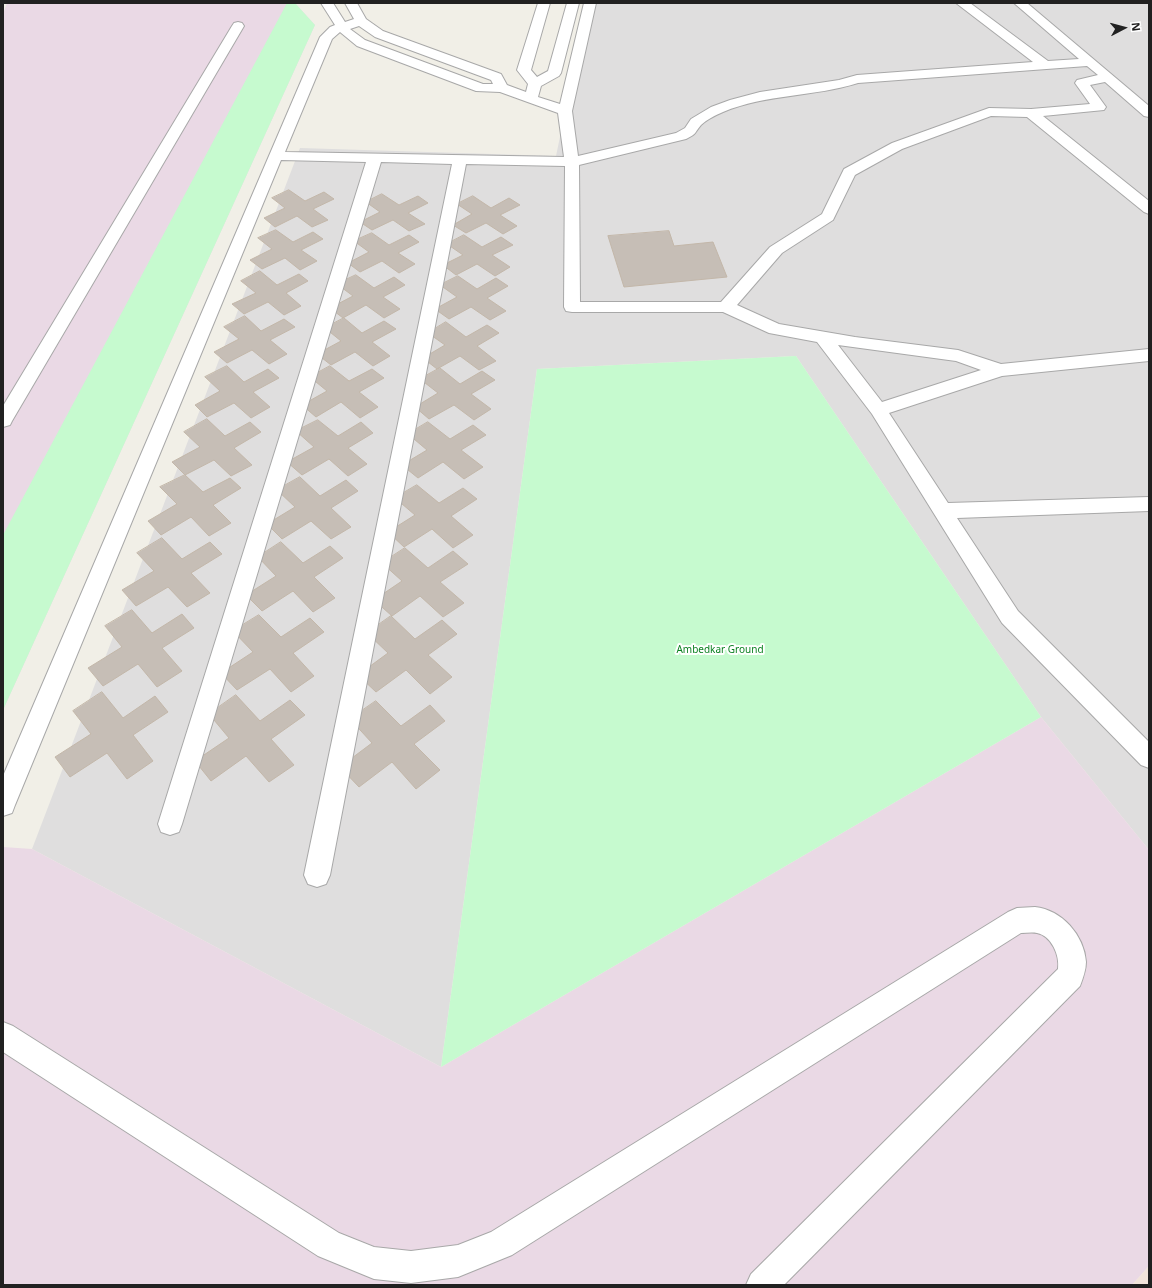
<!DOCTYPE html>
<style>
body{margin:0}
#map{position:relative;width:1152px;height:1288px;overflow:hidden;background:#f1efe7;font-family:"Noto Sans",sans-serif}
canvas{display:block}
.frame{position:absolute;inset:0;border:4px solid #212121;pointer-events:none}
.north{position:absolute;left:1104px;top:8px;width:40px;height:40px;-webkit-text-stroke:3px #fff;paint-order:stroke;rotate:84deg;font-size:11px;font-weight:700;line-height:16px;text-align:center;color:#212121}
.north::after{content:'';display:block;margin:auto;width:14px;height:18px;background:#212121;clip-path:polygon(50% 0,100% 100%,50% 72%,0 100%)}
</style>
<div id="map">
<canvas width="1152" height="1288"></canvas>
<div class="frame"></div>
<div class="north">N</div>
</div>
<script>
const g = document.querySelector('canvas').getContext('2d');
g.lineJoin = 'round';
function paint(path, color) { g.fillStyle = color; g.fill(path, 'evenodd'); }
function strokePath(path, color, width, dash) { g.strokeStyle = color; g.lineWidth = width; g.lineCap = dash ? 'butt' : 'round'; g.setLineDash(dash || []); g.stroke(path); }
function write(font, color, halo, rows, align = 'center') {
  g.font = font + ' "Noto Sans",sans-serif'; g.lineWidth = 4; g.setLineDash([]); g.textBaseline = 'middle'; g.strokeStyle = halo; g.fillStyle = color; for (const [text, x, y, turn = 0] of rows) {
    g.save(); g.translate(x, y); g.rotate((+turn || 0) * Math.PI / 180); g.textAlign = isNaN(turn) ? turn : align; if (halo) g.strokeText(text, 0, 0); g.fillText(text, 0, 0); g.restore();
  }
}
paint(new Path2D(`
 M588,3h561v847l-108,-133 -245,-361 -259,13 -96,698 -409,-218 268,-701 256,8z`), '#dfdede');
paint(new Path2D(`
 M7,3h288l20,22 -312,685v-696z
 M1041,717l108,133v416l-17,19h-1129v-438l29,2 409,218z`), '#ead9e5');
paint(new Path2D(`
 M1149,1266v19h-17z`), '#f2e4db');
paint(new Path2D(`
 M287,3h8l20,22 -312,685v-175z
 M796,356l245,361 -600,350 96,-698z`), '#c6facf');
const building = new Path2D(`
 M289,190l16,11 19,-9 10,7 -21,10 15,11 -16,7 -15,-11 -22,11 -11,-9 21,-10 -13,-10z
 M382,194l17,11 19,-9 10,7 -20,10 17,11 -16,7 -16,-11 -21,10 -12,-8 20,-10 -14,-10z
 M473,196l18,12 18,-10 11,7 -20,10 17,11 -14,8 -17,-11 -20,10 -13,-8 19,-11 -15,-10z
 M276,230l17,12 20,-10 10,7 -22,11 16,11 -17,9 -15,-12 -23,11 -12,-9 22,-11 -14,-11z
 M669,231l5,15 39,-4 14,35 -103,10 -16,-51z
 M372,233l17,12 20,-10 10,7 -21,11 17,11 -16,9 -17,-12 -22,11 -12,-9 21,-11 -15,-11z
 M464,235l18,12 19,-10 12,8 -21,10 18,12 -15,9 -18,-12 -21,11 -13,-10 20,-10 -16,-11z
 M260,271l17,14 22,-11 9,7 -22,12 15,13 -17,9 -16,-13 -24,12 -12,-10 24,-11 -15,-12z
 M356,275l18,13 20,-11 11,8 -22,12 17,12 -16,9 -18,-13 -23,13 -13,-10 23,-12 -16,-12z
 M458,276l19,13 19,-11 12,8 -21,12 19,13 -16,9 -19,-13 -22,12 -14,-10 22,-12 -17,-12z
 M245,316l16,15 23,-12 11,8 -25,13 17,14 -18,10 -17,-14 -25,13 -13,-11 25,-13 -15,-12z
 M344,318l18,15 22,-12 12,8 -24,13 18,14 -17,10 -18,-14 -24,13 -14,-11 24,-13 -16,-13z
 M446,322l20,15 21,-12 12,8 -22,13 19,15 -17,9 -19,-14 -23,13 -14,-11 22,-13 -17,-12z
 M227,366l17,16 24,-13 11,9 -26,14 17,15 -19,11 -17,-15 -27,14 -12,-12 25,-14 -15,-14z
 M330,366l19,15 23,-12 12,9 -25,14 19,15 -18,11 -19,-16 -25,15 -14,-12 25,-14 -17,-14z
 M440,368l20,16 22,-13 13,9 -24,14 20,15 -17,11 -20,-15 -25,14 -14,-12 23,-14 -18,-14z
 M207,419l18,17 25,-14 11,10 -27,16 18,17 -21,11 -17,-16 -29,15 -13,-13 28,-15 -16,-15z
 M318,420l20,16 23,-14 12,11 -25,15 19,16 -19,12 -19,-17 -27,16 -15,-13 27,-15 -18,-16z
 M428,422l22,17 23,-14 13,10 -25,15 22,17 -19,12 -21,-17 -25,16 -16,-13 25,-15 -19,-16z
 M185,475l18,17 27,-14 11,10 -28,17 18,18 -22,13 -18,-19 -30,18 -13,-14 29,-17 -17,-17z
 M300,477l20,19 26,-16 12,11 -27,17 20,19 -20,12 -20,-18 -29,18 -15,-15 28,-17 -18,-17z
 M417,485l22,18 24,-15 14,11 -26,17 22,19 -20,13 -21,-19 -28,18 -16,-15 27,-17 -20,-17z
 M162,538l20,21 28,-17 12,12 -31,19 19,20 -23,14 -19,-20 -32,19 -14,-16 32,-19 -17,-18z
 M281,542l22,21 27,-17 13,12 -29,19 21,21 -22,14 -20,-21 -31,20 -16,-16 30,-19 -18,-19z
 M405,548l23,20 25,-17 15,13 -28,18 24,21 -21,14 -23,-21 -28,20 -18,-16 28,-19 -20,-18z
 M132,610l20,23 30,-19 12,14 -32,20 20,23 -25,16 -19,-23 -35,22 -15,-18 34,-21 -17,-21z
 M259,615l22,22 29,-19 14,14 -31,21 21,23 -23,16 -21,-23 -33,21 -16,-17 32,-21 -20,-21z
 M391,616l24,23 27,-19 15,14 -29,21 24,22 -22,17 -24,-24 -30,22 -18,-17 30,-22 -21,-20z
 M102,692l21,26 32,-22 13,16 -35,23 20,26 -26,18 -20,-26 -37,24 -15,-20 36,-23 -18,-23z
 M236,695l24,26 30,-21 15,15 -34,24 23,26 -25,17 -23,-26 -35,25 -16,-20 34,-23 -20,-24z
 M376,701l25,25 29,-21 15,16 -31,23 26,26 -24,19 -24,-27 -33,25 -19,-20 32,-24 -22,-24z`);
paint(building, '#c6beb6');
strokePath(building, '#c3b7a9', 1);
const minor = new Path2D(`
 M321,3h12l12,19 9,-3 -9,-16h12l9,16 17,12 118,43 6,11 19,7 2,-8 -11,-14 21,-67h12l-19,67 6,7 11,-6 19,-68h12l-18,70 -2,3 -18,10 -3,11 22,7 24,-101h12l-24,108 6,45 98,-23 9,-5 6,-9 20,-12 19,-7 30,-8 79,-12 18,-5 176,-13 -77,-59h14l78,58 31,-2 -65,-56h13l122,103v11l-5,-1 -39,-34 -15,3 16,22 -2,3 -61,6 106,85v13l-5,-2 -117,-95 -36,-1 -89,33 -47,26 -22,45 -51,33 -45,52 42,19 76,13 103,13 43,14 148,-15v12l-147,15 -113,37 59,90 201,-6v14l-192,7 61,93 131,131v26l-8,-3 -139,-142 -130,-209 -55,-72 -48,-9 -46,-21h-151l-6,-1 -2,-4 1,-141 -99,-2 -136,711 -4,9 -9,3 -9,-3 -4,-9 148,-711 -71,-2 -199,662 -3,8 -9,3 -9,-3 -3,-8 208,-662 -85,-2 -266,645 -3,8 -9,3v-40l317,-739 10,-10 5,-2zM359,26l16,11 116,43 2,4h-10l-118,-44 -15,-11zM340,32l17,14 119,45 24,1 58,21 6,44 -279,-5 47,-113zM1087,66l11,9 -21,5 -2,3 15,21 -59,5 -42,-1 -97,35 -48,26 -22,45 -52,33 -49,55h-141l-1,-137 107,-26c12,-6 8,-6 15,-14 5,-5 15,-10 22,-13 43,-18 91,-15 135,-29zM838,345l118,16 25,9 -99,32z
 M238,22l4,1 2,3 -232,395 -2,4 -7,2v-21l229,-380 2,-3z
 M1035,907c27,3 49,28 51,55 0,8 -3,16 -6,24l-296,299h-38l5,-11 307,-305c2,-13 -6,-33 -21,-36 -5,-1 -11,0 -16,0l-509,322 -54,22 -47,6 -37,-4 -56,-23 -315,-204v-30l10,4 326,207 35,14 37,4 47,-6 33,-13 517,-320 9,-4z`);
strokePath(minor, '#a8a8a8', 2);
paint(minor, '#fff');
write('10px', '#0c8121', '#fff', [
 ["Ambedkar Ground",720,650]
]);
</script>
